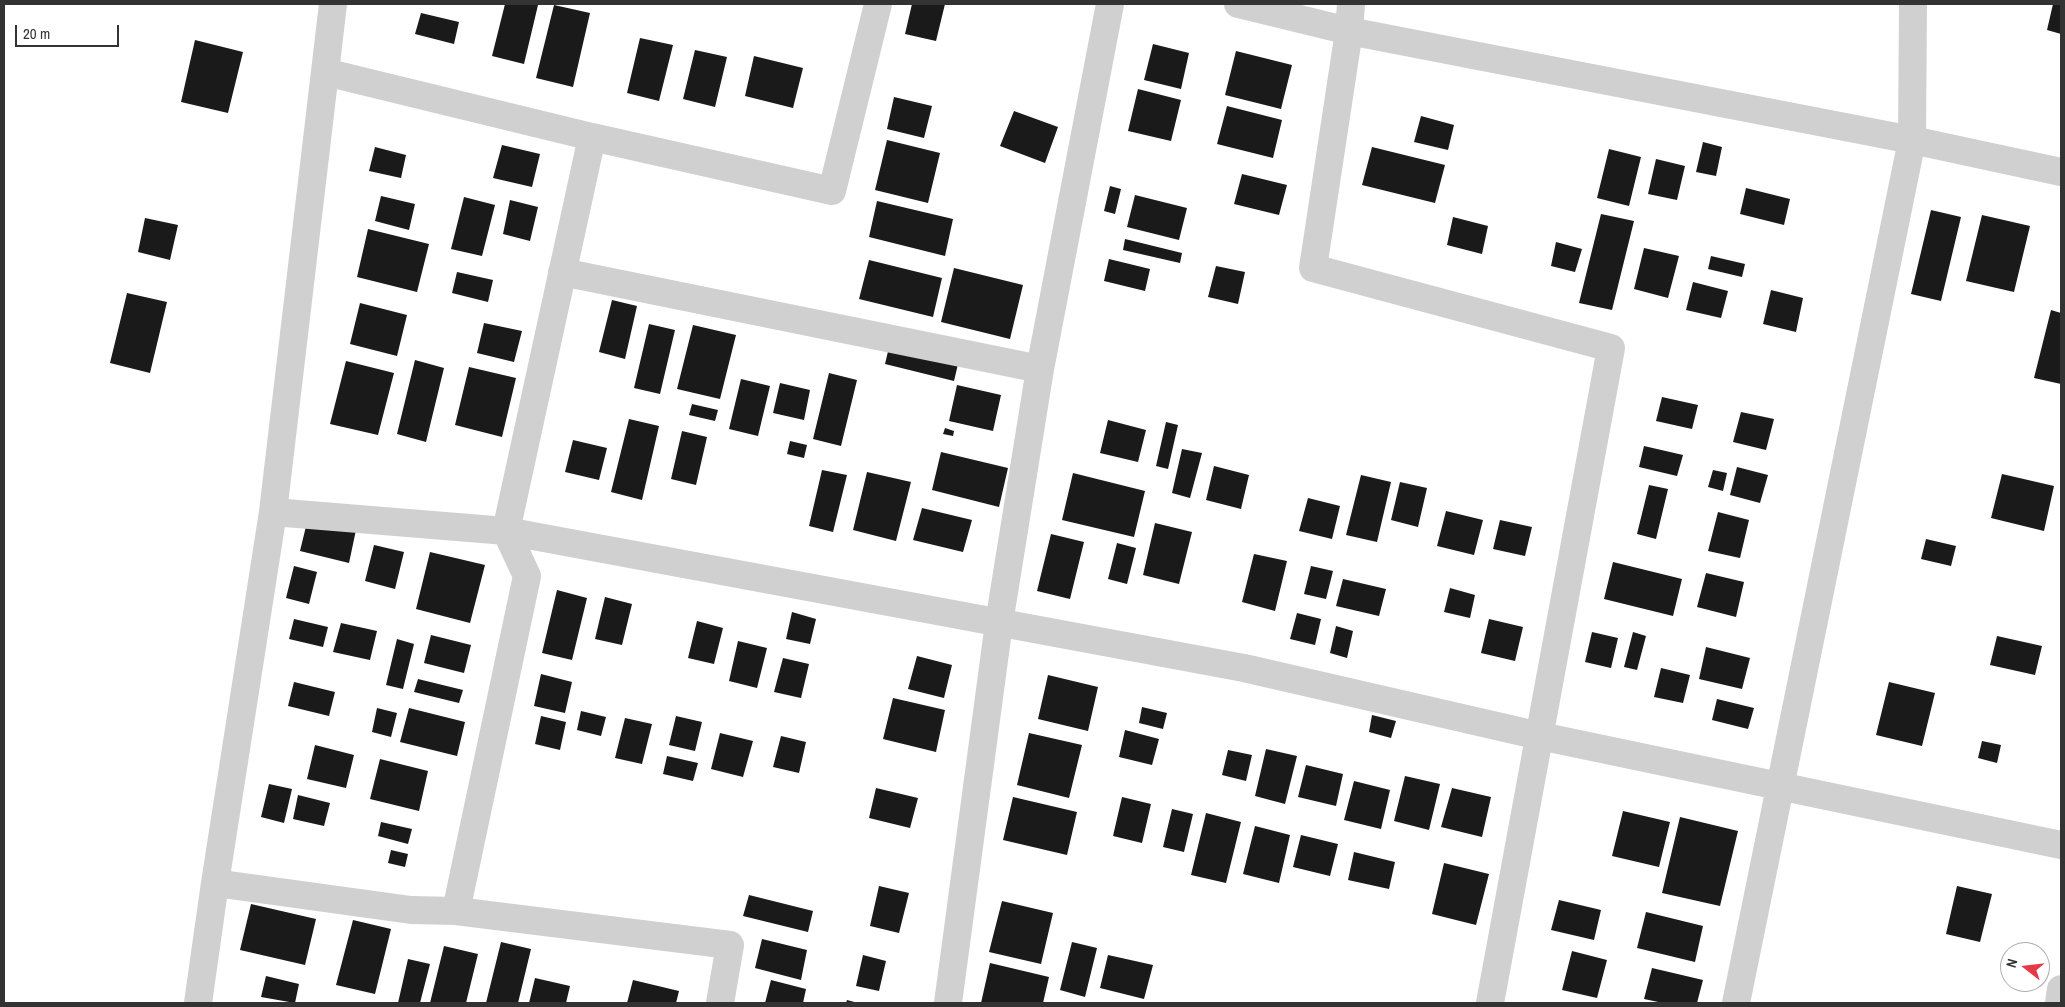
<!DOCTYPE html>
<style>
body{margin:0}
#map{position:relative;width:2065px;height:1007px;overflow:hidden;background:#fff;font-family:"Archivo Narrow",sans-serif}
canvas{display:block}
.frame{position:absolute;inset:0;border:5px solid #333;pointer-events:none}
.north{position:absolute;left:2000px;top:942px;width:50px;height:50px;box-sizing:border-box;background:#fff;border:1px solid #adadad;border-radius:50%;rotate:286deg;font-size:14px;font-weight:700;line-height:20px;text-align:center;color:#333}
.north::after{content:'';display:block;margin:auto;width:18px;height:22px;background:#e63946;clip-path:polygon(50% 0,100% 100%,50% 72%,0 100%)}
.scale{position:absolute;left:15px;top:25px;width:104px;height:22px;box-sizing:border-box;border:2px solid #333;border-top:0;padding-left:6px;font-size:15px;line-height:18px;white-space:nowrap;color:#333;-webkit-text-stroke:4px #fff;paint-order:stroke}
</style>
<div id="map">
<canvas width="2065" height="1007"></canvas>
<div class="frame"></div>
<div class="north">N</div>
<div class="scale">20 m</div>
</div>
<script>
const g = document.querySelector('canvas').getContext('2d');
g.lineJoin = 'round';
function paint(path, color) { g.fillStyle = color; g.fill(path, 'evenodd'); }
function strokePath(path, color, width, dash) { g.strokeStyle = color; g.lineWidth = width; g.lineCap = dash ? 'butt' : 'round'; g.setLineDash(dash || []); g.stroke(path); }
paint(new Path2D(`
 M505,4l33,1 -14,59 -32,-8z
 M912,4h33l-9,37 -31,-7z
 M2053,4h8v30l-14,-4z
 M554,5l36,8 -17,74 -37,-9z
 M421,13l38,9 -5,22 -39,-10z
 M640,38l33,7 -14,56 -32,-8z
 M195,40l48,12 -15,61 -47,-11z
 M1153,44l36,9 -8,36 -37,-9z
 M695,50l32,7 -12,50 -32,-8z
 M1236,51l56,14 -11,44 -56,-14z
 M754,56l49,12 -10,40 -48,-12z
 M1138,89l43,11 -10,41 -43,-10z
 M894,97l38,9 -8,32 -37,-9z
 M1227,106l55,14 -9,38 -56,-14z
 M1014,111l44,16 -13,36 -45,-17z
 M1421,116l33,9 -6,25 -34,-8z
 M887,140l53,13 -12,50 -53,-13z
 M1703,142l19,5 -6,29 -20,-4z
 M502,145l38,9 -8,33 -39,-9z
 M375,147l31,8 -5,23 -32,-7z
 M1372,147l73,18 -10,38 -73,-18z
 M1609,149l32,8 -12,49 -32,-8z
 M1656,159l29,7 -8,34 -29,-6z
 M1242,174l45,11 -8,30 -45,-11z
 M1110,186l11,3 -6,25 -11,-3z
 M1746,188l44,11 -6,26 -44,-11z
 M1135,195l52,13 -8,32 -52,-13z
 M381,196l34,8 -6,26 -34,-9z
 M464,197l31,8 -13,51 -31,-7z
 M510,200l28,7 -8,34 -27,-7z
 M877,201l76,18 -8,37 -76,-19z
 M1931,210l30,7 -20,84 -30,-7z
 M1601,214l33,7 -22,89 -33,-7z
 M1982,215l48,11 -16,66 -48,-11z
 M1453,217l35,9 -6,28 -35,-9z
 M145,218l33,7 -8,35 -32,-8z
 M368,229l61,15 -12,48 -60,-15z
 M1125,239l57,14 -2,10 -57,-13z
 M1556,242l26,7 -7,23 -24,-6z
 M1644,248l35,8 -11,42 -34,-9z
 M1711,256l34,8 -3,13 -34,-8z
 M1109,259l41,10 -5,22 -41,-10z
 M869,260l73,18 -9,39 -74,-18z
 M1216,266l29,6 -7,32 -30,-7z
 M954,268l69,17 -13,54 -69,-17z
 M457,272l36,8 -5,22 -36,-9z
 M1693,282l35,9 -7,27 -35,-8z
 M1771,290l32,8 -7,34 -33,-8z
 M127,293l40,9 -17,71 -40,-10z
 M612,300l25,6 -12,53 -26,-7z
 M360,303l47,12 -10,41 -47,-12z
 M2051,310l10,3v71l-27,-6z
 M484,323l38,8 -8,31 -37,-9z
 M649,324l26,6 -15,64 -26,-6z
 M693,325l43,10 -16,64 -43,-10z
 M890,343l69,17 -5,21 -69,-17z
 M415,360l29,8 -18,74 -29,-8z
 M346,361l48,12 -16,62 -48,-11z
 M469,367l47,11 -14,59 -47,-12z
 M829,373l28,7 -16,66 -28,-7z
 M741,379l29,7 -12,50 -29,-7z
 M780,383l30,7 -6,30 -31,-7z
 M957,385l44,10 -8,36 -44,-10z
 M1662,397l36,8 -6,24 -36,-8z
 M692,404l26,6 -3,11 -26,-6z
 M1741,412l33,7 -8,31 -33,-8z
 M629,419l30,7 -17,74 -31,-8z
 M1108,420l38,10 -8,32 -38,-9z
 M1166,422l12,3 -10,44 -12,-3z
 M945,428l9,3 -1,5 -10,-2z
 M682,431l25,6 -11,48 -25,-6z
 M573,440l34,8 -8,32 -34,-8z
 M790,441l17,4 -3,13 -17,-4z
 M1644,446l39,9 -6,21 -38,-9z
 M1182,449l20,4 -12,45 -18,-5z
 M941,452l67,16 -9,39 -67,-17z
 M1214,466l35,9 -8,34 -35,-9z
 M1737,467l31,8 -8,28 -30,-8z
 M822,470l25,5 -14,57 -24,-6z
 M1713,470l14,3 -4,18 -15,-4z
 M867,472l44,10 -15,59 -43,-11z
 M1073,473l72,18 -11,46 -72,-17z
 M2002,474l52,12 -10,45 -53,-13z
 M1361,475l30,7 -14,60 -31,-7z
 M1400,482l27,6 -9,39 -27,-7z
 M1649,485l19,4 -12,50 -19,-5z
 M1308,498l32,8 -8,33 -33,-8z
 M922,508l50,12 -9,32 -50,-12z
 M1446,511l37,9 -9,35 -37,-9z
 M1718,512l31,8 -9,38 -32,-7z
 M308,518l48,12 -7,33 -49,-12z
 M1500,520l32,7 -7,29 -32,-7z
 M1155,523l37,9 -13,52 -36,-9z
 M1051,534l33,8 -14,57 -33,-8z
 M1926,539l30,7 -5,20 -30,-7z
 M1117,543l19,5 -9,36 -19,-5z
 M374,545l30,7 -9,37 -30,-8z
 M430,552l55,13 -15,58 -54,-14z
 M1254,554l33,7 -12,50 -33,-9z
 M1613,562l69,17 -9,37 -69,-17z
 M294,566l23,6 -8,32 -23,-6z
 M1311,566l22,5 -7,28 -22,-5z
 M1706,573l38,9 -8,35 -39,-10z
 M1343,579l43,10 -7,27 -43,-10z
 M1450,588l25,7 -5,23 -26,-6z
 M557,590l30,8 -15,62 -30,-7z
 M605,597l27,7 -10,41 -27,-6z
 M792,612l24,7 -6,25 -24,-5z
 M1297,613l24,6 -6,26 -25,-6z
 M294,619l34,8 -5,20 -34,-8z
 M1489,619l34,8 -8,34 -34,-8z
 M697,621l26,7 -9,36 -26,-6z
 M341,623l36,8 -7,29 -37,-8z
 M1336,626l17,5 -6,27 -17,-5z
 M1592,632l26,6 -7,30 -26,-6z
 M1633,632l13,4 -9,34 -13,-3z
 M431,635l40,10 -7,28 -40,-10z
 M1997,636l45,10 -7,29 -45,-10z
 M397,639l17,5 -11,45 -17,-4z
 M738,641l29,7 -10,40 -28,-7z
 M1706,647l44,11 -8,31 -43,-10z
 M917,656l35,9 -8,33 -36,-9z
 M783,658l26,6 -8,34 -27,-6z
 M1661,668l29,7 -7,28 -29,-6z
 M541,674l31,8 -7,31 -31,-7z
 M1048,675l50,12 -10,44 -50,-12z
 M418,679l45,11 -4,13 -45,-11z
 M294,682l41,10 -6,24 -41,-10z
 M1889,682l46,11 -13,53 -46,-11z
 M893,698l52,12 -9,42 -53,-13z
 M1717,699l37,9 -6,21 -36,-9z
 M1142,707l25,6 -4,16 -24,-6z
 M377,708l20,5 -6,24 -19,-5z
 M409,708l56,14 -8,34 -57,-14z
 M581,711l25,6 -5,19 -24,-6z
 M1372,715l24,6 -5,17 -22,-6z
 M541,716l25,6 -6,28 -25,-6z
 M676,716l26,6 -7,29 -26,-6z
 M625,718l27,6 -10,40 -27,-6z
 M1125,730l34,9 -7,26 -33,-8z
 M720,733l33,8 -10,36 -32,-8z
 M1029,733l53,12 -13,53 -52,-13z
 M781,736l25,6 -7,31 -26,-6z
 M1982,741l19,4 -4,18 -19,-5z
 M315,745l39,10 -8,33 -39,-9z
 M1266,749l31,7 -12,48 -30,-8z
 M1228,750l24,5 -6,26 -24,-6z
 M667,756l31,7 -5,18 -30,-7z
 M380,759l48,12 -9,40 -49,-12z
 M1306,765l37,9 -7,32 -38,-9z
 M1405,776l35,8 -11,46 -35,-9z
 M1354,781l36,9 -9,39 -37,-9z
 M269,784l23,5 -8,34 -23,-6z
 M876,788l42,10 -8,30 -41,-10z
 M1452,788l39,9 -9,40 -41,-10z
 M298,795l32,8 -6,23 -31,-7z
 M1013,797l64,15 -10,43 -64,-15z
 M1122,797l29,7 -9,39 -29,-7z
 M1172,809l21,5 -9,38 -21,-5z
 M1623,811l47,11 -11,45 -47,-11z
 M1206,813l35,9 -15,61 -35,-8z
 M1680,817l58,14 -18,75 -58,-13z
 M381,822l31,7 -4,15 -30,-8z
 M1255,826l35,9 -11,48 -36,-9z
 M1301,835l37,9 -8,32 -37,-9z
 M391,850l17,4 -3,13 -17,-4z
 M1354,852l41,10 -6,27 -41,-9z
 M1444,863l45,11 -13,51 -44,-11z
 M879,886l30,7 -10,40 -29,-7z
 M1957,886l35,8 -12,48 -34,-8z
 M749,895l64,16 -5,21 -65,-16z
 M1559,900l42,10 -7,30 -43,-10z
 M1002,901l51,12 -12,51 -52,-12z
 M251,904l65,15 -11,46 -65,-15z
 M1646,912l57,14 -8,36 -58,-14z
 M353,920l38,9 -16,65 -39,-9z
 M762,939l45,11 -6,30 -46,-12z
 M501,942l30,7 -13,54h-32z
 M1072,942l25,6 -12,49 -25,-7z
 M444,946l34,8 -12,49h-36z
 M1572,951l35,9 -10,38 -35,-8z
 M863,955l23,6 -7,30 -23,-5z
 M1108,955l45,10 -9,34 -44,-11z
 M408,959l22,5 -10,39h-22z
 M990,963l59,14 -6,26h-62z
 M1652,968l51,12 -6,23h-34l-19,-4z
 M266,976l33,8 -4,19 -34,-6z
 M535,978l35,8 -4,17h-37z
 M633,980l46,11 -3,12h-49z
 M771,980l35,9 -3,14h-38z
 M847,1000l11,3h-12z`), '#1a1a1a');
strokePath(new Path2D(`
 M1238,4l111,27 563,109 149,32
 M1351,4l-2,27 -36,237 298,80 -121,655
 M325,72l267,65 -86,394 21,45 -71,335
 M592,137l240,54 46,-187
 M562,272l478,97
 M273,512l233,19 738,137 296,68 521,109
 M215,883l196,27 45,1 274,34 -10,58
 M198,1003l17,-120 58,-371 60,-508
 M948,1003l51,-380 41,-254 70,-365
 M1736,1003l176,-863 1,-136
 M2059,1003l2,-14`), '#d0d0d0', 28);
</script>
